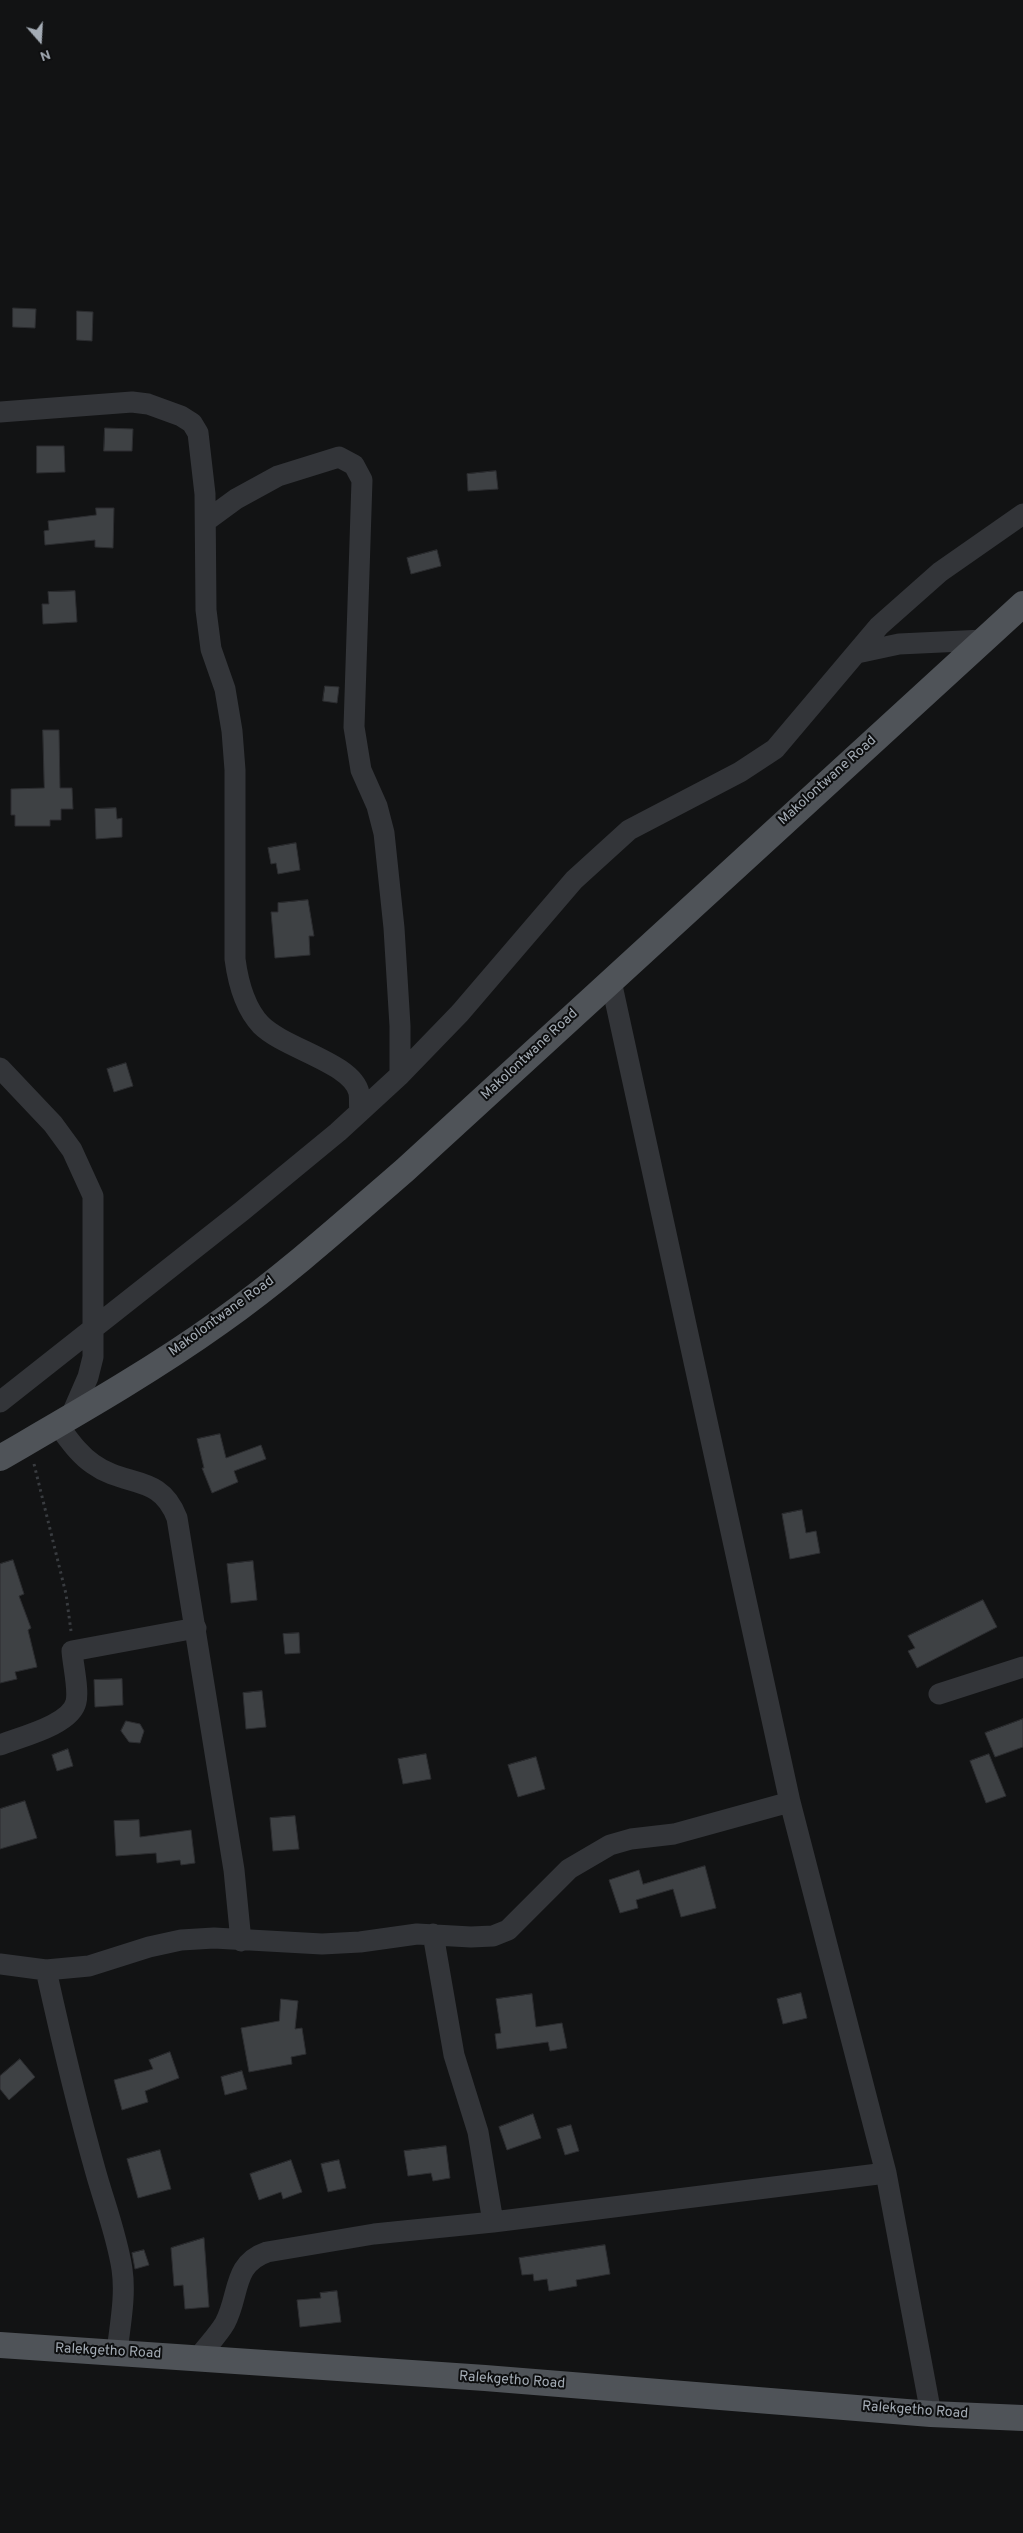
<!DOCTYPE html>
<style>
body{margin:0}
#map{position:relative;width:1023px;height:2533px;overflow:hidden;background:#121314;font-family:Overpass,sans-serif}
canvas{display:block}
.north{position:absolute;left:15px;top:15px;width:50px;height:50px;-webkit-text-stroke:4px #0d0e0f;paint-order:stroke;rotate:161deg;font-size:14px;font-weight:700;line-height:20px;text-align:center;color:#a4acb5}
.north::after{content:'';display:block;margin:auto;width:18px;height:22px;background:#a4acb5;clip-path:polygon(50% 0,100% 100%,50% 72%,0 100%)}
</style>
<div id="map">
<canvas width="1023" height="2533"></canvas>
<div class="north">N</div>
</div>
<script>
const g = document.querySelector('canvas').getContext('2d');
g.lineJoin = 'round';
function paint(path, color) { g.fillStyle = color; g.fill(path, 'evenodd'); }
function strokePath(path, color, width, dash) { g.strokeStyle = color; g.lineWidth = width; g.lineCap = dash ? 'butt' : 'round'; g.setLineDash(dash || []); g.stroke(path); }
function write(font, color, halo, rows, align = 'center') {
  g.font = font + ' Overpass,sans-serif'; g.lineWidth = 4; g.setLineDash([]); g.textBaseline = 'middle'; g.strokeStyle = halo; g.fillStyle = color; for (const [text, x, y, turn = 0] of rows) {
    g.save(); g.translate(x, y); g.rotate((+turn || 0) * Math.PI / 180); g.textAlign = isNaN(turn) ? turn : align; if (halo) g.strokeText(text, 0, 0); g.fillText(text, 0, 0); g.restore();
  }
}
const building = new Path2D(`
 M13,308l23,1 -1,19 -22,-1z
 M77,311l16,1 -1,29 -15,-1z
 M105,428l28,1 -1,22h-28z
 M37,446h27l1,26 -28,1z
 M496,471l2,18 -30,2 -1,-17z
 M96,508h18l-1,40 -18,-1v-7l-50,5 -1,-14 5,-1 -1,-9 48,-6z
 M437,550l4,16 -30,8 -4,-16z
 M75,591l2,31 -34,2 -1,-20h7l-1,-12z
 M325,686l14,1 -2,16 -14,-2z
 M43,730h16l1,58h12l1,21h-12v11h-11v6h-35v-11h-4v-26l33,-1z
 M116,808l1,11 5,-1v19l-26,2 -1,-30z
 M296,843l4,27 -22,4 -2,-11 -5,1 -3,-16z
 M308,900l6,36h-5l1,19 -35,3 -4,-46h7v-9z
 M126,1063l7,23 -19,6 -7,-23z
 M220,1434l6,24 35,-13 5,14 -32,12 4,11 -26,11 -10,-25h2l-7,-29z
 M802,1510l4,23 10,-2 4,22 -30,6 -8,-45z
 M13,1560l11,34 -5,2 12,32 -3,2 9,37 -22,5 2,7 -17,4v-119z
 M253,1561l4,39 -26,3 -4,-39z
 M983,1600l14,27 -80,41 -9,-17 7,-3 -7,-12z
 M299,1633l1,20 -15,1 -2,-20z
 M122,1679l1,26 -28,2 -1,-27z
 M262,1691l4,36 -20,2 -3,-36z
 M1023,1719v28l-28,10 -10,-24z
 M126,1721l14,3 4,7 -4,12 -11,-1 -8,-11z
 M68,1749l5,17 -16,5 -5,-16z
 M426,1754l5,25 -28,5 -5,-25z
 M989,1754l17,42 -20,7 -16,-42z
 M536,1757l9,32 -27,8 -10,-32z
 M25,1801l12,37 -37,11v-40z
 M295,1816l4,33 -26,2 -3,-33z
 M139,1820l1,17 51,-7 4,33 -14,2 -1,-5 -23,3 -1,-10 -40,3 -2,-35z
 M705,1866l11,42 -35,9 -8,-28 -37,11 2,8 -18,5 -11,-33 30,-10 4,14z
 M801,1993l6,25 -24,6 -6,-25z
 M532,1994l4,33 26,-4 5,25 -17,3 -2,-9 -51,7 -2,-15 6,-1 -5,-34z
 M281,1999l17,2 -3,28 7,-1 4,26 -15,3 1,7 -43,8 -8,-44 38,-7z
 M170,2052l9,26 -34,13 3,11 -26,8 -8,-30 39,-11 -4,-9z
 M20,2059l15,18 -26,23 -9,-11v-13z
 M242,2071l5,18 -22,6 -4,-18z
 M533,2114l8,24 -34,12 -8,-23z
 M571,2125l8,26 -14,4 -8,-26z
 M446,2146l4,32 -17,3 -2,-8 -23,3 -4,-25z
 M160,2150l11,39 -33,9 -11,-39z
 M291,2160l11,32 -19,7 -2,-7 -22,8 -9,-26z
 M339,2160l7,28 -18,4 -7,-28z
 M204,2238l5,69 -24,2 -2,-24 -9,1 -3,-38z
 M605,2245l5,29 -34,6 1,6 -28,5 -2,-12 -13,2 -1,-7 -11,1 -3,-17z
 M144,2250l5,15 -14,4 -3,-16z
 M337,2291l4,31 -41,5 -3,-27 24,-2 -1,-5z`);
paint(building, '#3e4144');
strokePath(building, '#2c2d30', 1);
strokePath(new Path2D(`
 M34,1464l32,130 5,37`), '#393c40', 3, [2.5, 4]);
strokePath(new Path2D(`
 M0,412l132,-10 16,2 33,12 11,7 6,10 7,61 1,116 5,39 14,40 7,42 3,39v189c3,23 9,48 26,66 24,24 92,38 98,68 1,6 0,13 1,19
 M206,521l30,-22 42,-23 61,-19 15,8 8,15 -8,247 7,43 16,36 7,27 10,95 6,98v49
 M857,653l42,-9 85,-4
 M611,981l179,821 96,371 45,241
 M0,1068l53,56 19,26 21,46v161l-5,20 -17,39
 M0,1402l242,-191 96,-79 62,-57 60,-62 114,-133 55,-50 111,-58 35,-23 104,-123 61,-54 83,-58
 M57,1424c11,14 21,30 36,40 33,24 67,9 84,54l57,352 7,71
 M939,1694l84,-27
 M0,1745c20,-8 71,-20 76,-43 3,-12 -3,-37 -4,-51l124,-23
 M433,1934l21,121 24,77 15,90
 M0,1964l46,6 43,-4 60,-19 32,-7 33,-2 108,6 38,-2 57,-8 54,3 22,-1 15,-6 61,-61 41,-24 21,-6 43,-5 116,-32
 M46,1970c15,68 31,136 50,203 9,32 21,63 26,96 4,27 -2,56 -5,83
 M198,2358c9,-12 20,-23 27,-35 15,-28 7,-59 42,-71l107,-18 119,-12 393,-49`), '#333539', 21);
strokePath(new Path2D(`
 M0,1458c74,-43 150,-86 220,-136 65,-46 125,-100 185,-152l618,-566
 M0,2345l485,33 446,36 92,4`), '#4f5358', 26);
write('14px', '#a4acb5', '#0d0e0f', [
 ["Makolontwane Road",828,781,-42],
 ["Makolontwane Road",530,1055,-43],
 ["Makolontwane Road",222,1317,-36],
 ["Ralekgetho Road",108,2352,3],
 ["Ralekgetho Road",512,2381,4],
 ["Ralekgetho Road",915,2411,4]
]);
</script>
